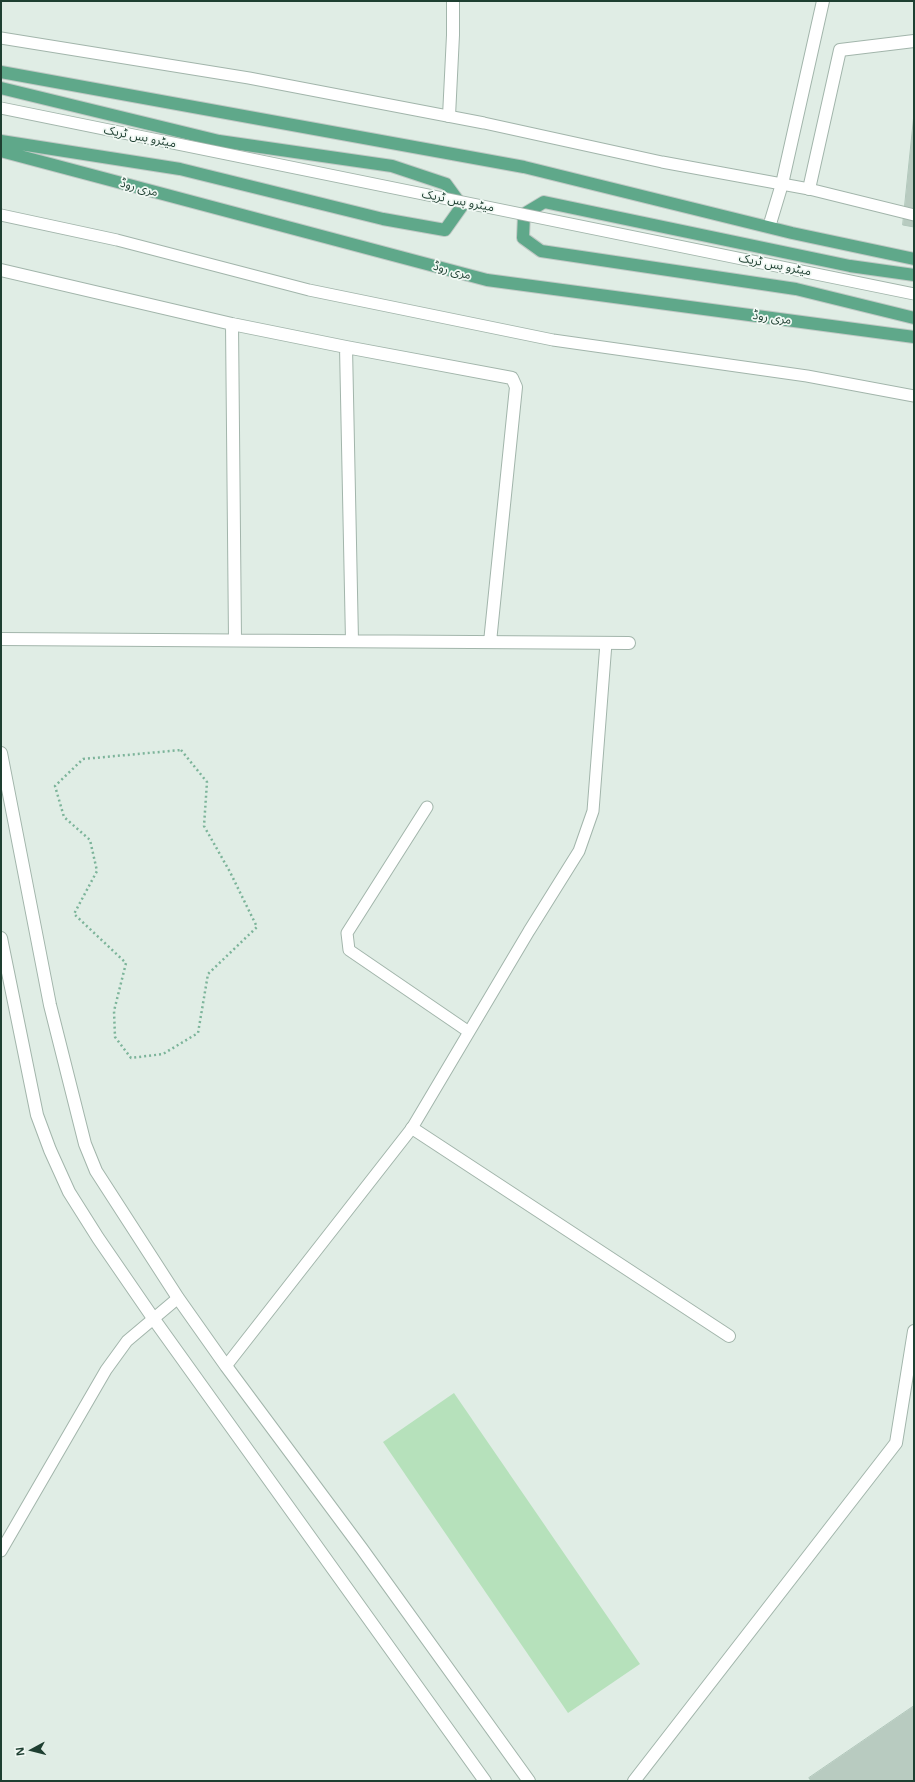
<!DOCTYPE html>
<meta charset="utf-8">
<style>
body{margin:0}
#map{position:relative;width:915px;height:1782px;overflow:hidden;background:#e0ede5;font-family:"Open Sans",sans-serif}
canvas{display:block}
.frame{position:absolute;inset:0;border:2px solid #1e3f31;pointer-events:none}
.north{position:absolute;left:12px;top:1730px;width:40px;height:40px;-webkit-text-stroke:3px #f1f9f4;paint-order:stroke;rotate:263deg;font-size:11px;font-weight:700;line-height:16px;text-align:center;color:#1e3f31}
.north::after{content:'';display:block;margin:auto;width:14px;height:18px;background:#1e3f31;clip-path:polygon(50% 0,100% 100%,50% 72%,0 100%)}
</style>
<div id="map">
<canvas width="915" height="1782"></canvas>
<div class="frame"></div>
<div class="north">N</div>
</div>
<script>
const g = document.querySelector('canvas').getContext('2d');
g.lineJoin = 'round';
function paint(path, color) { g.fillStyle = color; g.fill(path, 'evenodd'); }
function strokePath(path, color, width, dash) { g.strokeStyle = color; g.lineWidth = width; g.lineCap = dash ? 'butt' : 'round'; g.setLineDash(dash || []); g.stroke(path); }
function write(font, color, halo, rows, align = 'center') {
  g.font = font + ' "Open Sans","Noto Sans Arabic",sans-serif'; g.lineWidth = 3.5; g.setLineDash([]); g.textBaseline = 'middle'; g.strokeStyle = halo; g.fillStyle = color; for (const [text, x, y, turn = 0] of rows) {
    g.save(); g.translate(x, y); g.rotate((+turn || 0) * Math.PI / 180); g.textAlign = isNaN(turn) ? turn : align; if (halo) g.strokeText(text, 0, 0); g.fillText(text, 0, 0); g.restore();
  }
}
paint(new Path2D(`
 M454,1393l186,271 -72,49 -185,-271z`), '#b6e1bb');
const building = new Path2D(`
 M914,114v113l-11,-2z
 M914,1706v75h-103l-2,-3z`);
paint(building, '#b8cbc0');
strokePath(building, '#b1c7bb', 1);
const service = new Path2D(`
 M1,38l248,40 235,45 178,39 147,27 105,26
 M1,215l116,25 192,50 244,50 254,36 107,20
 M427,807l-80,126 2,17 120,82
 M226,1366l186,-238 117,-197 50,-80 14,-40 13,-168
 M1,1551l105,-181 21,-29 51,-43`);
const minor = new Path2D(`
 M449,116l4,-81v-34
 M809,189l31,-139 74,-9
 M769,227l13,-43 41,-183
 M1,270l231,54 114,23 166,31 4,9 -26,255
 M232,324l3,316
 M346,347l6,294
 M1,639l628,4
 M1,753l49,252 35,139 11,27 82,127 48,68 136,183 167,232
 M1,938l36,177 13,35 19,42 29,46 55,80 332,463
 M412,1128l317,208
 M634,1781l262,-338 18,-112`);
const primary = new Path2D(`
 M1,72l523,95 268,66 122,26
 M1,88l218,53 173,25 54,18 16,22 -17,24 -62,-11 -203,-50 -179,-28
 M1,151l486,129 427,57
 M914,275l-64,-9 -306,-64 -20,12 -1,24 18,13 255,38 118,29`);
strokePath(service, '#a2b5ab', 13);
strokePath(minor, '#a2b5ab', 14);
strokePath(primary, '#c0c9c5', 14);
strokePath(new Path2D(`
 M181,750l26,32 -3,44 26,46 27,55 -49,47 -10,59 -35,21 -32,4 -16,-21 -1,-26 12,-48 -52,-49 23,-43 -7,-31 -26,-23 -9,-31 28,-27z`), '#7cb49a', 2.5, [2, 3]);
strokePath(service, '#fff', 11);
strokePath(minor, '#fff', 12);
strokePath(primary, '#5fa88a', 12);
const serviceBridge = new Path2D(`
 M1,108l913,186`);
strokePath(serviceBridge, '#a2b5ab', 13, []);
strokePath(serviceBridge, '#fff', 11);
write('12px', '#1e3f31', '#f1f9f4', [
 ["میٹرو بس ٹریک",140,137,11],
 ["مری روڈ",139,188,15],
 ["میٹرو بس ٹریک",458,201,11],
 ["میٹرو بس ٹریک",775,265,11],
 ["مری روڈ",452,271,15],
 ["مری روڈ",772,318,8]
]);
</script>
